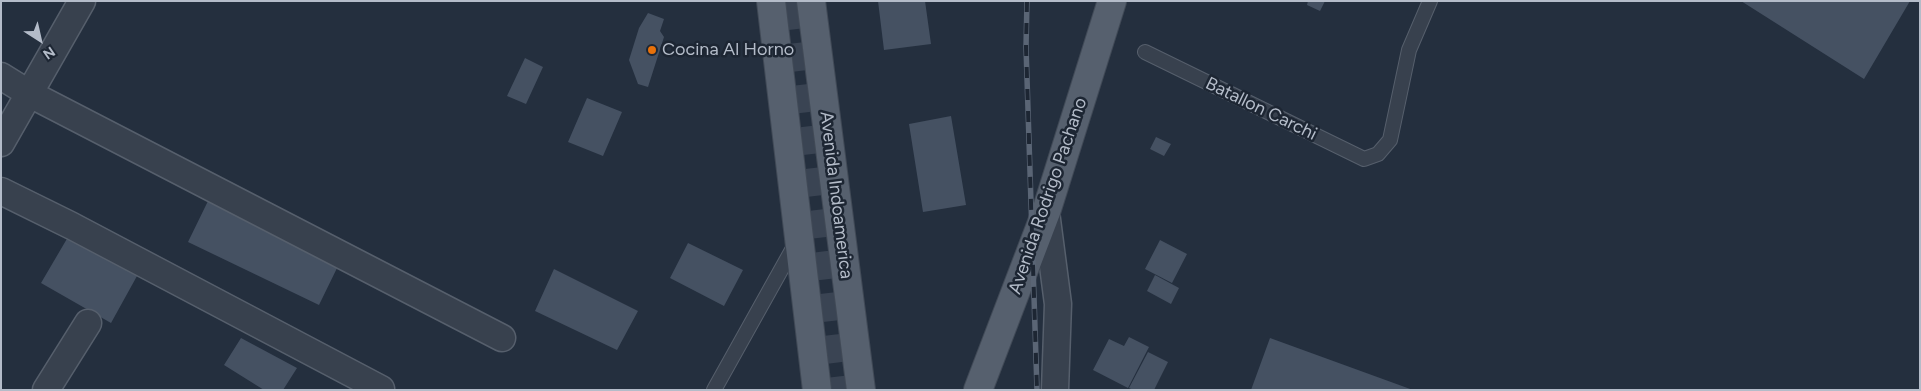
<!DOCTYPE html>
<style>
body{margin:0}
#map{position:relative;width:1921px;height:391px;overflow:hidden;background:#242f3e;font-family:Figtree,sans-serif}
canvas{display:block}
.frame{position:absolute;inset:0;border:2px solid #b4bcc9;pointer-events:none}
.north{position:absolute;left:15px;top:15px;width:50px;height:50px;-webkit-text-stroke:4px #1d2633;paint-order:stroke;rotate:145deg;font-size:14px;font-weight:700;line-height:20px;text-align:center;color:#b4bcc9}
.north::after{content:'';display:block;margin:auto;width:18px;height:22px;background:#b4bcc9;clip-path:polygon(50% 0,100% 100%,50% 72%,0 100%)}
</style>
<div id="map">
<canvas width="1921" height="391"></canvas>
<div class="frame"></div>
<div class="north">N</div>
</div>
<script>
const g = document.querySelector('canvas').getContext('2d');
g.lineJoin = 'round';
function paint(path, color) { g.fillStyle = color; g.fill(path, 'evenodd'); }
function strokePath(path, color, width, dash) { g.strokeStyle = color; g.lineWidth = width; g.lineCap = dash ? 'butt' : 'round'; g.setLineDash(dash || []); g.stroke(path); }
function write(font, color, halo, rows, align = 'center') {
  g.font = font + ' Figtree,sans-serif'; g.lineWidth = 5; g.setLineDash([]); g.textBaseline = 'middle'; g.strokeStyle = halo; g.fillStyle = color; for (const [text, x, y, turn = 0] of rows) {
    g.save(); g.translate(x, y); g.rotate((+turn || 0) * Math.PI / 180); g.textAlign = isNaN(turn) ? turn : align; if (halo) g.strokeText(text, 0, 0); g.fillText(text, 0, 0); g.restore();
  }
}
paint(new Path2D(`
 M878,1h47l6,43 -47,6z
 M1308,1h17l-5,10 -13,-6z
 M1741,1h169l-46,78z
 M648,13l16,6 -4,12 4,6 -16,50 -10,-3 -9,-24 10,-32z
 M525,58l18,9 -17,37 -19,-8z
 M587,98l35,14 -19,44 -35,-14z
 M951,116l15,89 -43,7 -14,-88z
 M1156,137l15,7 -7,12 -14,-7z
 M208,201l131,63 -20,41 -131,-63z
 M68,237l69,39 -26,47 -70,-40z
 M1160,240l27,14 -15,29 -27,-14z
 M688,243l55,27 -19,36 -54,-28z
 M554,269l84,42 -21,39 -82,-39z
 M1155,275l24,13 -8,16 -24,-13z
 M1129,337l20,10 -21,41 -35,-18 16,-31 15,7z
 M241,338l56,30 -14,22h-19l-40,-25z
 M1270,338l143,52h-162z
 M1148,352l20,10 -14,28h-21l-4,-2z`), '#455162');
strokePath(new Path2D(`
 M795,1l46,389`), '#3a4453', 28, [28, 14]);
const lane = new Path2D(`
 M1145,52l219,107 14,-5 12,-14 19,-90 21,-49
 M714,390l82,-147`);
const street = new Path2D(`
 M1,76l29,18 472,244
 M1,143l81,-142
 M1,191l71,35 309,163
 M1046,212l12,92 -3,86
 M46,390l42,-67`);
const primary = new Path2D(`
 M771,1l46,389
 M811,1l50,389
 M978,390l68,-178 66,-211`);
strokePath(lane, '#565f6c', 16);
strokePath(street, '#565f6c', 29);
strokePath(primary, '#414a57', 30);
strokePath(lane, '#38414e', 14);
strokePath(street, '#38414e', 26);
strokePath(primary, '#56606e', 28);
const rail = new Path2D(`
 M1027,1l-1,46 11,343`);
strokePath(rail, '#5a6575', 5.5);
strokePath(rail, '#1d2633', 4, [11]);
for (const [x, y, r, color] of [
 [652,50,5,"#e8710a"]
]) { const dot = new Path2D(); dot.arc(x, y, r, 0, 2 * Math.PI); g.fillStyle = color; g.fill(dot); strokePath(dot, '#1d2633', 2); }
write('18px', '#b4bcc9', '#1d2633', [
 ["Cocina Al Horno",662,50]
], 'left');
write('18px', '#b4bcc9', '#1d2633', [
 ["Batallon Carchi",1261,109,26],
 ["Avenida Indoamerica",836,195,83],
 ["Avenida Rodrigo Pachano",1048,196,-71]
]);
</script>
